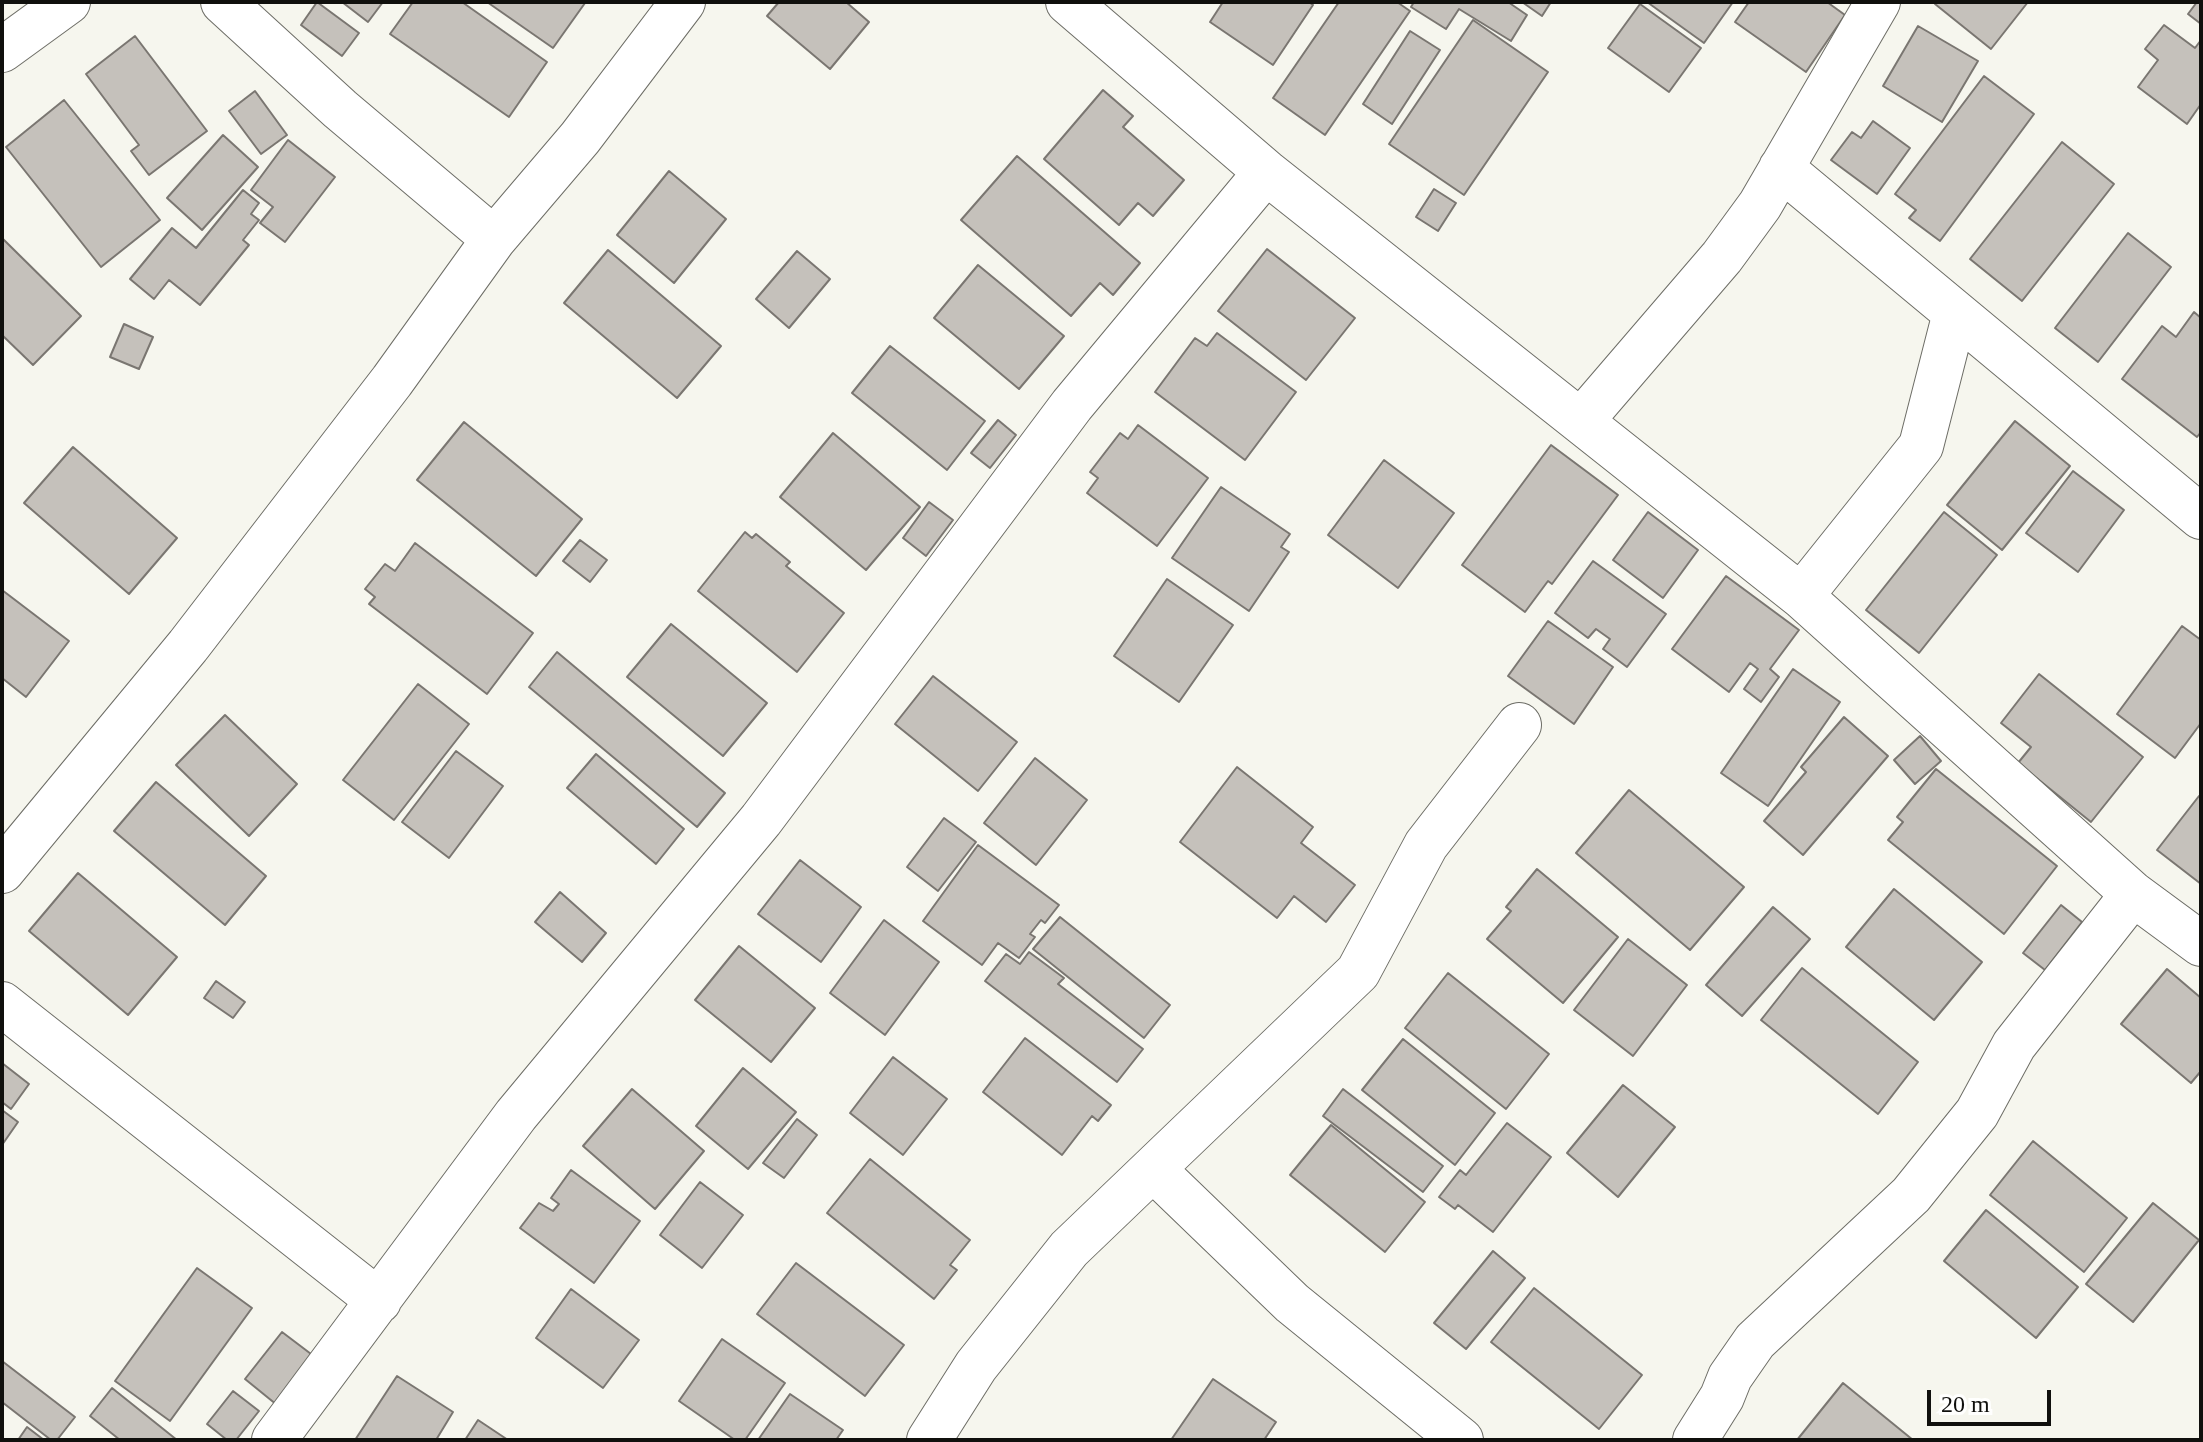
<!DOCTYPE html>
<style>
body{margin:0}
#map{position:relative;width:2203px;height:1442px;overflow:hidden;background:#f6f6ee;font-family:"Times New Roman",serif}
canvas{display:block}
.frame{position:absolute;inset:0;border:4px solid #10100d;pointer-events:none}
.scale{position:absolute;left:1927px;top:1390px;width:124px;height:36px;box-sizing:border-box;border:4px solid #10100d;border-top:0;padding-left:10px;font-size:24px;line-height:28px;white-space:nowrap;color:#10100d;-webkit-text-stroke:6px #fffffe;paint-order:stroke}
</style>
<div id="map">
<canvas width="2203" height="1442"></canvas>
<div class="frame"></div>
<div class="scale">20 m</div>
</div>
<script>
const g = document.querySelector('canvas').getContext('2d');
g.lineJoin = 'round';
function paint(path, color) { g.fillStyle = color; g.fill(path, 'evenodd'); }
function strokePath(path, color, width, dash) { g.strokeStyle = color; g.lineWidth = width; g.lineCap = dash ? 'butt' : 'round'; g.setLineDash(dash || []); g.stroke(path); }
const building = new Path2D(`
 M317,2l42,31 -17,23 -41,-31z
 M342,2h41l-15,20z
 M413,2h49l85,60 -38,55 -119,-83z
 M487,2h97l1,1 -32,45z
 M779,2h67l23,20 -39,47 -63,-53z
 M1223,2h86l4,3 -40,60 -63,-43z
 M1339,2h58l13,9 -85,124 -52,-37z
 M1414,2h94l19,13 -16,26 -52,-32 -13,20 -35,-22z
 M1522,2h29l-9,14z
 M1647,2h86l-29,41z
 M1749,2h78l18,13 -39,57 -71,-50z
 M1937,2h91l-37,47 -56,-45z
 M2197,2l4,1v21l-13,-10z
 M1640,4l61,44 -32,44 -61,-44z
 M1473,20l75,52 -84,123 -75,-51z
 M2164,25l31,23 6,-8v64l-14,20 -49,-37 20,-27 -13,-11z
 M1918,26l60,35 -36,61 -59,-36z
 M1410,31l30,19 -48,74 -29,-20z
 M135,36l72,95 -58,44 -18,-24 8,-6 -53,-71z
 M1984,76l50,38 -94,127 -31,-23 7,-8 -21,-16z
 M1103,90l30,26 -10,11 61,53 -31,36 -15,-13 -19,22 -75,-66z
 M255,91l32,44 -26,19 -32,-43z
 M64,100l96,120 -59,47 -95,-120z
 M1873,121l37,27 -33,46 -46,-34 21,-28 9,6z
 M223,135l35,32 -56,63 -35,-32z
 M288,140l47,37 -50,65 -25,-19 13,-16 -22,-17z
 M2062,142l52,42 -92,117 -52,-42z
 M1017,156l123,107 -27,32 -13,-12 -29,33 -110,-96z
 M669,171l57,48 -52,64 -57,-48z
 M1434,189l22,14 -18,28 -22,-14z
 M243,190l16,13 -8,11 8,6 -16,20 6,5 -49,60 -31,-25 -15,19 -24,-20 42,-51 24,20z
 M2128,233l43,34 -73,95 -43,-34z
 M2,238l79,78 -48,49 -31,-30z
 M1267,249l88,69 -49,62 -88,-69z
 M608,250l113,96 -44,52 -113,-95z
 M797,251l33,28 -41,49 -33,-29z
 M978,265l86,71 -45,53 -85,-71z
 M2194,312l7,6v114l-4,5 -75,-58 40,-53 14,11z
 M124,324l29,13 -14,32 -29,-12z
 M1217,333l79,59 -51,68 -90,-68 40,-54 12,8z
 M890,346l95,75 -38,49 -95,-77z
 M998,420l18,15 -26,33 -19,-15z
 M2015,421l55,45 -68,84 -55,-45z
 M464,422l118,97 -46,57 -119,-96z
 M1138,425l70,53 -51,68 -70,-53 11,-15 -8,-6 30,-39 8,6z
 M833,433l87,74 -54,63 -86,-73z
 M1551,445l67,50 -66,89 -4,-3 -23,31 -63,-47z
 M73,447l104,91 -48,56 -105,-91z
 M1384,460l70,53 -56,75 -70,-53z
 M2073,471l51,39 -46,62 -52,-39z
 M1221,487l69,47 -9,13 8,5 -40,59 -77,-53z
 M929,502l24,18 -27,36 -23,-18z
 M1648,512l50,38 -35,48 -50,-38z
 M1944,512l53,43 -78,98 -53,-43z
 M745,532l7,6 4,-4 34,28 -4,4 58,47 -47,59 -99,-81z
 M580,540l27,20 -17,22 -27,-21z
 M415,543l118,90 -46,61 -118,-90 6,-7 -10,-8 20,-25 10,7z
 M1593,561l73,53 -39,53 -24,-18 7,-10 -14,-10 -8,9 -33,-25z
 M1726,576l73,54 -29,39 9,8 -18,25 -17,-13 14,-20 -8,-6 -21,29 -57,-43z
 M1167,579l66,46 -54,77 -65,-46z
 M2,590l67,51 -43,56 -24,-19z
 M1548,621l65,46 -39,57 -66,-48z
 M671,624l96,79 -44,53 -96,-79z
 M2182,626l19,14v83l-26,35 -58,-44z
 M557,652l168,141 -28,34 -168,-140z
 M1793,669l47,33 -72,104 -47,-33z
 M2039,674l104,83 -52,65 -73,-59 13,-16 -30,-24z
 M933,676l84,66 -39,49 -83,-67z
 M418,684l51,40 -75,96 -51,-40z
 M225,715l72,69 -48,52 -73,-71z
 M1844,717l44,39 -85,99 -39,-34 42,-49 -5,-5z
 M1920,736l21,25 -26,23 -21,-24z
 M456,751l47,35 -54,72 -47,-36z
 M596,754l88,75 -28,35 -89,-76z
 M1035,758l52,42 -51,65 -52,-42z
 M1237,767l76,60 -12,16 54,42 -29,37 -32,-26 -17,22 -97,-76z
 M1936,769l121,97 -53,68 -116,-94 15,-18 -6,-5z
 M156,782l110,94 -41,49 -111,-94z
 M1629,790l115,97 -54,63 -114,-97z
 M2199,796l2,2v86l-44,-34z
 M944,818l32,24 -38,49 -31,-24z
 M978,845l81,60 -14,18 -4,-3 -11,14 5,3 -16,21 -21,-15 -16,22 -59,-44z
 M800,860l61,47 -40,55 -63,-48z
 M1537,869l81,68 -55,66 -76,-64 24,-28 -5,-4z
 M78,873l99,84 -49,58 -99,-84z
 M1894,889l88,73 -48,58 -88,-73z
 M560,892l46,41 -24,29 -47,-40z
 M2061,905l21,17 -37,48 -22,-17z
 M1773,907l37,32 -68,77 -36,-31z
 M1060,917l110,88 -26,33 -111,-89z
 M884,920l55,42 -54,73 -55,-42z
 M1628,939l59,46 -54,71 -59,-46z
 M739,946l76,62 -44,54 -76,-62z
 M1029,952l35,26 -6,6 85,65 -26,33 -132,-101 21,-27 14,10z
 M1802,968l116,94 -40,52 -117,-94z
 M2167,969l34,29v73l-10,12 -70,-59z
 M1448,973l101,81 -43,55 -101,-81z
 M216,981l29,21 -12,16 -29,-20z
 M1025,1038l86,67 -13,16 -6,-5 -30,39 -79,-63z
 M1403,1039l92,74 -40,52 -93,-75z
 M893,1057l54,42 -44,56 -53,-42z
 M2,1063l27,21 -18,25 -9,-7z
 M743,1068l53,44 -48,57 -52,-43z
 M1623,1085l52,42 -57,70 -51,-44z
 M632,1089l72,62 -49,58 -72,-63z
 M1343,1089l100,77 -20,26 -100,-76z
 M2,1110l16,12 -16,23z
 M797,1119l20,16 -33,43 -21,-15z
 M1507,1123l44,34 -58,75 -35,-27 -3,4 -16,-12 21,-27 6,5z
 M1331,1125l94,77 -40,50 -95,-77z
 M2033,1141l94,77 -43,54 -94,-77z
 M870,1159l100,81 -20,25 7,5 -23,29 -107,-86z
 M571,1170l69,51 -46,62 -74,-55 19,-25 14,8 6,-7 -8,-6z
 M700,1182l43,33 -41,53 -42,-33z
 M2153,1203l46,37 -66,82 -47,-38z
 M1986,1210l92,77 -42,51 -92,-77z
 M1493,1251l32,27 -59,71 -32,-26z
 M796,1263l108,82 -39,51 -108,-82z
 M197,1268l55,40 -82,113 -55,-40z
 M1534,1288l108,87 -43,54 -108,-87z
 M571,1289l68,51 -36,48 -67,-50z
 M282,1332l33,25 -38,48 -32,-26z
 M722,1339l63,44 -40,57h-10l-56,-39z
 M2,1361l73,56 -18,23h-6l-49,-38z
 M397,1376l56,36 -17,28h-81z
 M1213,1379l63,43 -12,18h-93z
 M1843,1383l70,57h-116z
 M112,1388l65,52h-57l-30,-24z
 M233,1391l26,20 -23,29h-9l-20,-16z
 M790,1394l53,36 -7,10h-78z
 M478,1420l30,20h-43z
 M27,1427l17,13h-26z`);
paint(building, '#c5c1bb');
strokePath(building, '#7a7671', 2);
const street = new Path2D(`
 M223,2l117,107 154,130
 M1068,2l198,170 535,424 332,298 68,50
 M2,50l66,-48
 M1781,168l420,349
 M1582,420l140,-163 38,-52 118,-203
 M1801,596l120,-150 34,-133
 M2,871l186,-225 204,-265 102,-142 86,-101 103,-136
 M2,1004l377,297
 M1153,1169l139,134 169,137
 M274,1440l242,-325 245,-295 311,-415 194,-233
 M929,1440l47,-74 93,-117 289,-277 68,-127 93,-120
 M1695,1440l27,-43 8,-20 25,-36 156,-146 66,-82 37,-68 119,-151`);
strokePath(street, '#6d6d66', 46);
strokePath(street, '#fff', 44);
</script>
